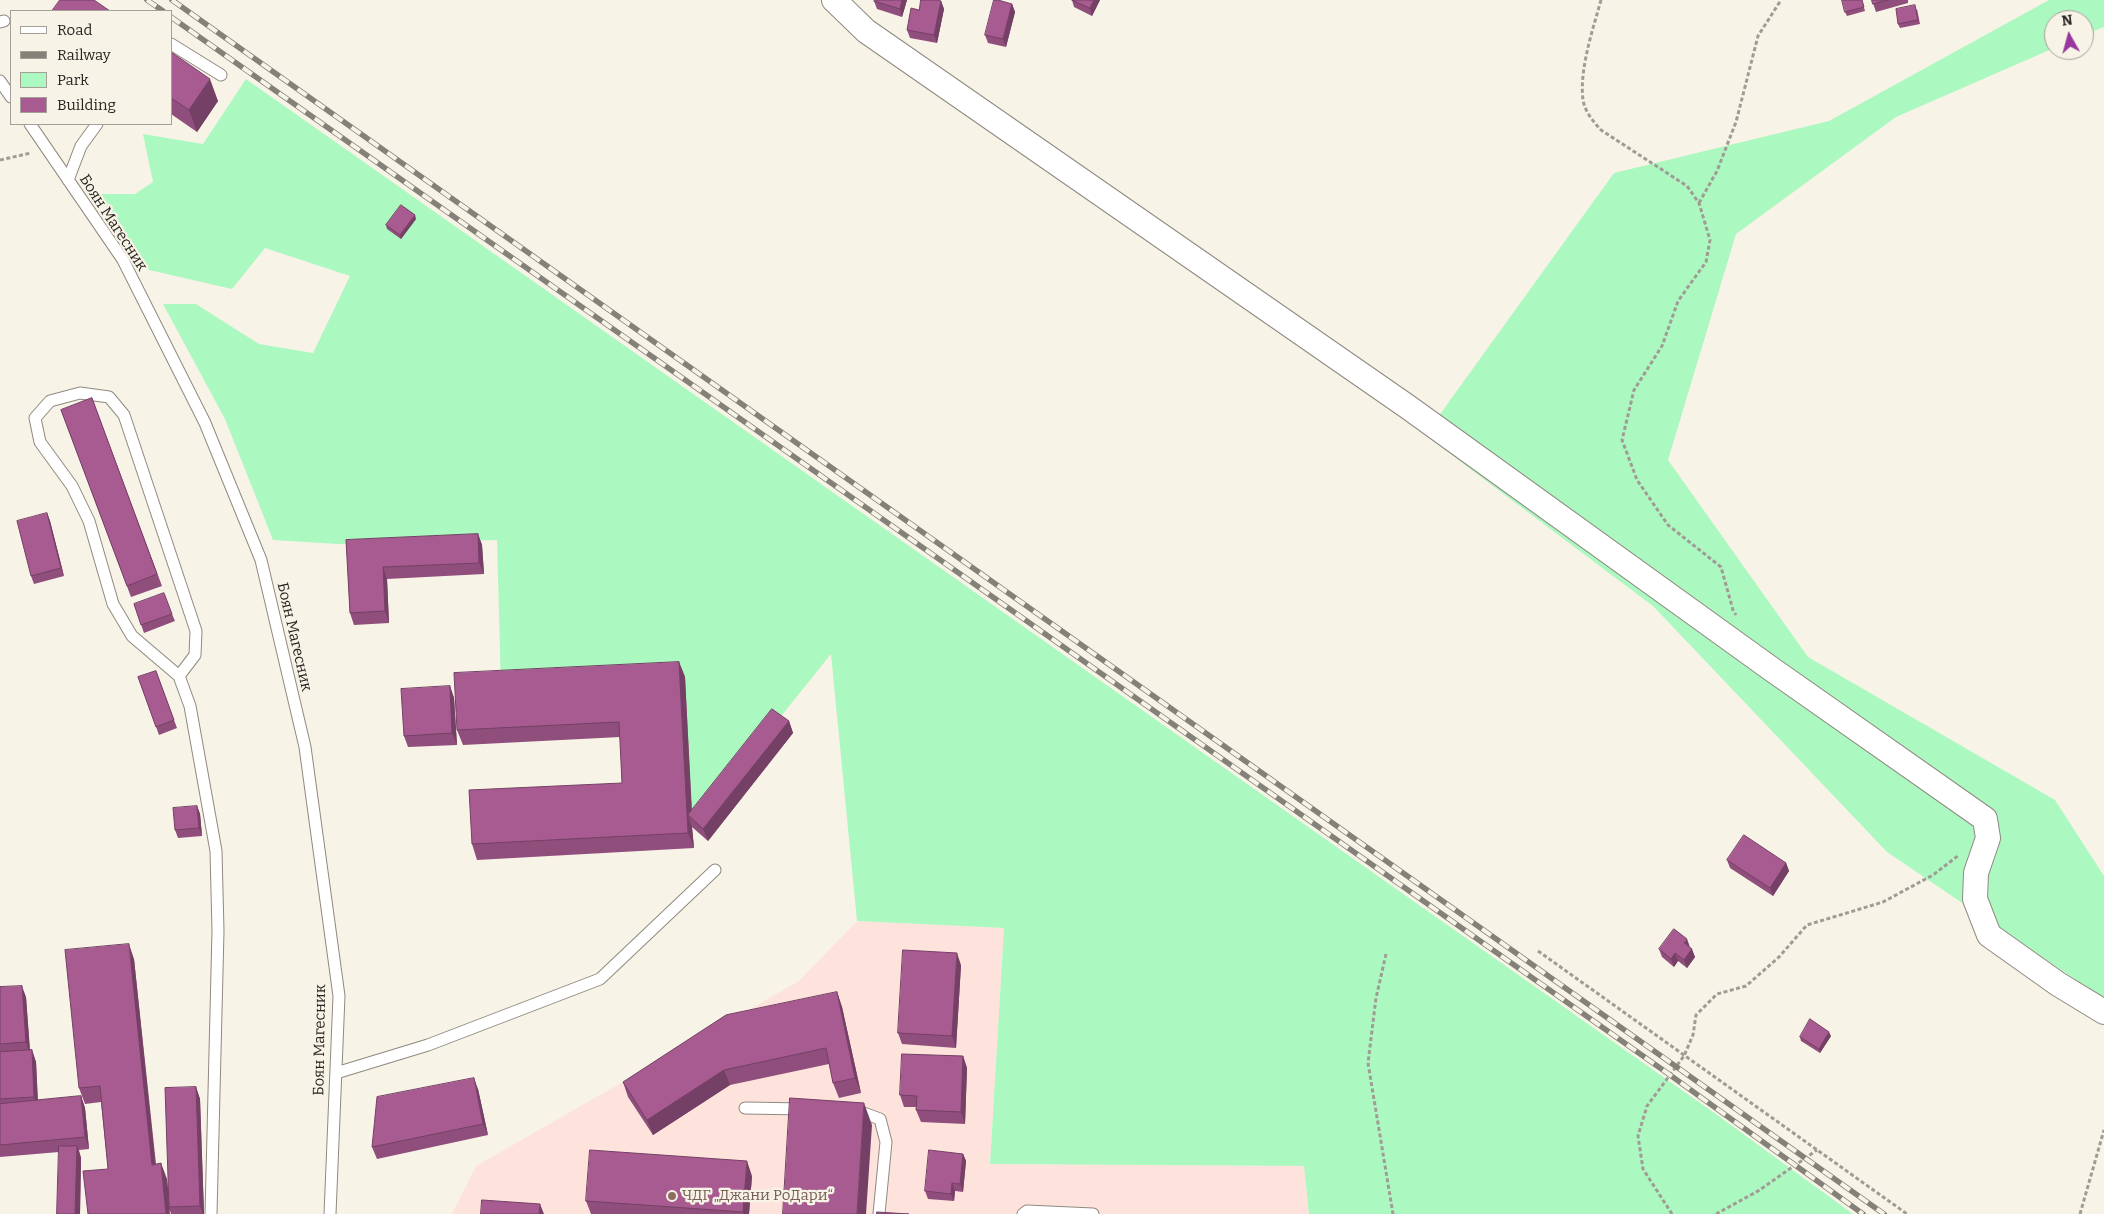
<!DOCTYPE html>
<meta charset="utf-8">
<style>
body{margin:0}
#map{position:relative;width:2104px;height:1214px;overflow:hidden;background:#f8f3e7;font-family:Bitter,serif}
canvas{display:block}
.legend{position:absolute;left:10px;top:10px;width:162px;height:115px;box-sizing:border-box;background:#f8f3e7;border:1px solid #a4a097;margin:0;padding:6px 9px;list-style:none;font-size:15px;color:#262420}
.legend li{display:flex;align-items:center;gap:10px;height:25px}
.legend b{width:25px;border:1px solid #a4a097}
.north{position:absolute;left:2044px;top:10px;width:50px;height:50px;box-sizing:border-box;background:#f8f3e7;border:1px solid #a4a097;border-radius:50%;rotate:353deg;font-size:14px;font-weight:700;line-height:20px;text-align:center;color:#262420}
.north::after{content:'';display:block;margin:auto;width:18px;height:22px;background:#99379e;clip-path:polygon(50% 0,100% 100%,50% 72%,0 100%)}
</style>
<div id="map">
<canvas width="2104" height="1214"></canvas>
<ul class="legend">
<li><b style="height:6px;background:#fff"></b>Road</li>
<li><b style="height:6px;background:#848179"></b>Railway</li>
<li><b style="height:14px;background:#acf8c1"></b>Park</li>
<li><b style="height:14px;background:#a75b90"></b>Building</li>
</ul>
<div class="north">N</div>
</div>
<script>
const g = document.querySelector('canvas').getContext('2d');
g.lineJoin = 'round';
function paint(path, color) { g.fillStyle = color; g.fill(path, 'evenodd'); }
function strokePath(path, color, width, dash) { g.strokeStyle = color; g.lineWidth = width; g.lineCap = dash ? 'butt' : 'round'; g.setLineDash(dash || []); g.stroke(path); }
function write(font, color, halo, rows, align = 'center') {
  g.font = font + ' Bitter,serif'; g.lineWidth = 4.5; g.setLineDash([]); g.textBaseline = 'middle'; g.strokeStyle = halo; g.fillStyle = color; for (const [text, x, y, turn = 0] of rows) {
    g.save(); g.translate(x, y); g.rotate((+turn || 0) * Math.PI / 180); g.textAlign = isNaN(turn) ? turn : align; if (halo) g.strokeText(text, 0, 0); g.fillText(text, 0, 0); g.restore();
  }
}
paint(new Path2D(`
 M857,921l147,7 -14,236 314,2 5,48h-857l24,-48 323,-185z`), '#fde3dc');
paint(new Path2D(`
 M2049,0h55v27l-20,8v-15h-30v28l-158,69 -160,117 -68,226 140,197 247,143 49,76v123l-217,-147 -234,-246 -228,-171 189,-262 215,-52z
 M246,79l1467,1033 140,102h-544l-5,-48 -314,-2 14,-236 -147,-7 -26,-267 -139,173 -7,-150 -184,10 -4,-147 -159,4 -65,-4 -48,-121 -62,-115h33l63,40 54,9 37,-77 -85,-28 -33,41 -83,-19 -52,-76h38l18,-12 -10,-48 60,10z`), '#acf8c1');
const lane = new Path2D(`
 M0,22l4,-1
 M171,44l50,31
 M0,81l11,16
 M30,124l93,136 82,163 56,137 44,187 34,249 -9,218
 M68,180l13,-34 16,-22
 M179,676l16,-21 1,-24 -72,-216 -15,-18 -29,-4 -30,8 -15,17 5,24 32,44 17,35 24,83 19,32 47,40 11,30 26,145 2,80 -7,283
 M336,1073l92,-28 172,-66 115,-109
 M745,1108l59,1
 M855,1110l25,9 6,23 -7,72
 M1023,1214l4,-3 66,3`);
const street = new Path2D(`
 M834,0l32,31 542,376 362,261 215,151 3,19 -12,35 -1,26 14,36 69,49 46,28`);
strokePath(lane, '#8f8a80', 13);
strokePath(street, '#8f8a80', 26);
strokePath(new Path2D(`
 M1601,0c-8,29 -22,70 -18,100 2,12 10,21 18,30l86,56 12,17 11,37 -4,22 -28,39 -16,45 -28,44 -12,50 15,40 31,45 53,42 12,43 3,5
 M0,160l31,-7
 M1699,203l18,-32 19,-49 22,-86 23,-36
 M1538,951l369,263
 M1386,954l-10,44 -8,65 25,151
 M1672,1214l-29,-45 -5,-33 9,-30 37,-50 9,-21 3,-20 21,-21 29,-8 33,-29 28,-32 76,-23 50,-27 26,-20
 M1716,1214l42,-23 59,-41
 M2080,1214l24,-84`), '#a09c94', 3, [4, 2.5]);
strokePath(lane, '#fff', 11);
strokePath(street, '#fff', 24);
const rail = new Path2D(`
 M147,0l16,11
 M172,0l1712,1214
 M171,17l1499,1058 193,139`);
strokePath(rail, '#848179', 5.5);
strokePath(rail, '#f8f3e7', 4, [11]);
paint(new Path2D(`
 M875,0h32l-5,17 -25,-8 -3,-8z
 M1072,0h28l-8,16 -18,-9z
 M1862,0l3,11 -18,5 -2,-4z
 M1872,0h36v3l-32,9z
 M941,1l3,8 -7,34 -27,-5 -3,-8 12,-20z
 M1012,4l3,8 -9,35 -18,-4 -3,-8z
 M1917,9l3,15 -20,4 -2,-4z
 M171,52l47,49 -21,31 -26,-18z
 M416,219l-15,20 -14,-10 -1,-4z
 M92,398l70,188 -31,11 -70,-187z
 M47,513l3,8 14,55 -30,8 -3,-8z
 M478,534l4,11 2,29 -97,5 2,44 -35,2 -4,-12 -4,-73z
 M134,604l38,10 3,7 -31,12z
 M679,662l6,15 7,134 97,-90 4,12 -85,108 -16,-14 2,21 -217,12 -5,-16 150,-61 -2,-46 -157,8 -6,-15z
 M156,671l21,57 -18,7 -21,-58z
 M450,686l4,12 3,47 -49,2 -4,-11z
 M197,806l3,8 2,22 -24,2 -3,-8z
 M1727,860l59,3 3,8 -16,25 -43,-28z
 M1690,947l5,10 -8,11 -9,-7 -4,6 -12,-10 -3,-8z
 M134,959l22,205 11,15 1,15 28,-107 4,12 4,115h-33l-1,-3 -62,-42 -7,-67 -16,2 -6,-16z
 M961,965l-5,83 -54,-4 -4,-11z
 M0,987l26,10 4,53h2l4,12 2,38 43,-4 4,12 4,41 -10,1 2,8 -1,56h-23l2,-62 -59,5z
 M837,992l5,15 19,86 -22,5 -6,-15 -4,-19 -99,21 -77,50 -25,-38 -5,-15z
 M1831,1036l-11,17 -19,-12 -1,-4z
 M963,1056l4,12 -2,56 -44,-2 -5,-12 1,-3h-13l-4,-12z
 M478,1089l10,46 -111,24 -5,-12z
 M963,1154l3,7 -3,31 -8,-1 -1,10 -26,-2 -3,-8z
 M752,1176l-3,38h-158l-5,-13z`), '#904e7c');
paint(new Path2D(`
 M902,0h5l-5,17 -2,-8z
 M1094,0h6l-8,16 -2,-8z
 M941,1l3,8 -7,34 -3,-8z
 M1012,4l3,8 -9,35 -3,-8z
 M210,79l8,22 -21,31 -8,-22z
 M415,215l1,4 -15,20 -1,-4z
 M47,513l3,8 14,55 -3,-8z
 M478,534l4,11 2,29 -5,-11z
 M383,567l4,12 2,44 -4,-12z
 M679,662l6,15 7,142 -4,-4 4,12 2,21 -6,-15z
 M450,686l4,12 3,47 -5,-12z
 M789,721l4,12 -85,108 -5,-12z
 M197,806l3,8 2,22 -3,-8z
 M1786,863l3,8 -16,25 -3,-8z
 M1687,939l3,8 -6,-4z
 M129,944l5,15 23,221 -5,-15z
 M1692,949l3,8 -8,11 -3,-8z
 M957,953l4,12 -5,83 -4,-12z
 M1675,953l3,8 -4,6 -3,-8z
 M22,986l4,11 4,56 -4,-11z
 M837,992l5,15 19,86 -6,-15z
 M1829,1032l2,4 -11,17 -1,-4z
 M32,1050l4,12 2,47 -4,-12z
 M963,1056l4,12 -2,56 -4,-12z
 M724,1070l6,15 -77,50 -6,-15z
 M474,1078l4,11 10,46 -5,-11z
 M196,1087l4,12 4,115h-1l-3,-8z
 M81,1096l4,12 4,41 -4,-12z
 M864,1103l8,22 -6,89h-9z
 M77,1146l4,12 -1,56h-5z
 M963,1154l3,7 -3,31 -3,-8z
 M747,1161l5,15 -3,38h-5l-1,-2z
 M161,1163l6,16 3,28h-1l1,7h-4z
 M952,1183l3,8 -1,10 -3,-7z
 M540,1204l4,10h-5z`), '#754065');
const building = new Path2D(`
 M60,0h34l16,11h-58z
 M875,0h27l-2,9 -26,-8z
 M921,0h16l4,1 -7,34 -27,-5 4,-22 8,2z
 M994,0h4l14,4 -9,35 -18,-4z
 M1072,0h22l-4,8z
 M1842,0h20l2,7 -19,5z
 M1872,0h16l-15,4z
 M1915,5l3,15 -20,4 -2,-15z
 M171,52l39,27 -21,31 -18,-12z
 M401,205l14,10 -15,20 -14,-10z
 M92,398l65,176 -30,12 -66,-176z
 M47,513l14,55 -30,8 -14,-55z
 M478,534l1,29 -96,4 2,44 -35,2 -4,-73z
 M164,593l8,21 -31,11 -7,-21z
 M679,662l9,171 -216,11 -3,-54 153,-7 -3,-61 -162,8 -3,-57z
 M156,671l18,49 -18,7 -18,-50z
 M450,686l2,47 -48,3 -3,-47z
 M772,709l17,12 -86,108 -15,-14z
 M197,806l2,22 -24,2 -2,-22z
 M1744,835l42,28 -16,25 -43,-28z
 M1674,929l13,10 -3,4 8,6 -8,11 -9,-7 -4,6 -12,-10z
 M129,944l23,221 9,-2 5,51h-78l-5,-43 25,-2 -8,-83 -21,2 -14,-138z
 M903,950l54,3 -5,83 -54,-3z
 M22,986l4,56 -26,2v-57z
 M837,992l18,86 -22,5 -7,-35 -102,22 -77,50 -24,-38 103,-67z
 M1810,1019l19,13 -10,17 -19,-12z
 M32,1050l2,47 -34,2v-47z
 M902,1054l61,2 -2,56 -45,-2 1,-14 -17,-1z
 M474,1078l9,46 -111,23 5,-50z
 M196,1087l4,119 -31,1 -4,-119z
 M81,1096l4,41 -85,8v-41z
 M790,1098l74,5 -7,111h-74z
 M59,1146h18l-2,68h-18z
 M590,1150l157,11 -4,51 -157,-11z
 M929,1150l34,4 -3,30 -8,-1 -1,11 -26,-3z
 M482,1200l58,4 -1,10h-58z
 M877,1212l32,2h-32z`);
paint(building, '#a75b90');
strokePath(building, '#754065', 1);
for (const [x, y, r, color] of [
 [672,1196,5,"#8d6e63"]
]) { const dot = new Path2D(); dot.arc(x, y, r, 0, 2 * Math.PI); g.fillStyle = color; g.fill(dot); strokePath(dot, '#f8f3e7', 2); }
write('15px', '#262420', '#f8f3e7', [
 ["Боян Магесник",113,223,57],
 ["Боян Магесник",294,637,77],
 ["Боян Магесник",320,1040,-89]
]);
write('15px', '#785e54', '#f8f3e7', [
 ["ЧДГ „Джани РоДари“",682,1196]
], 'left');
</script>
